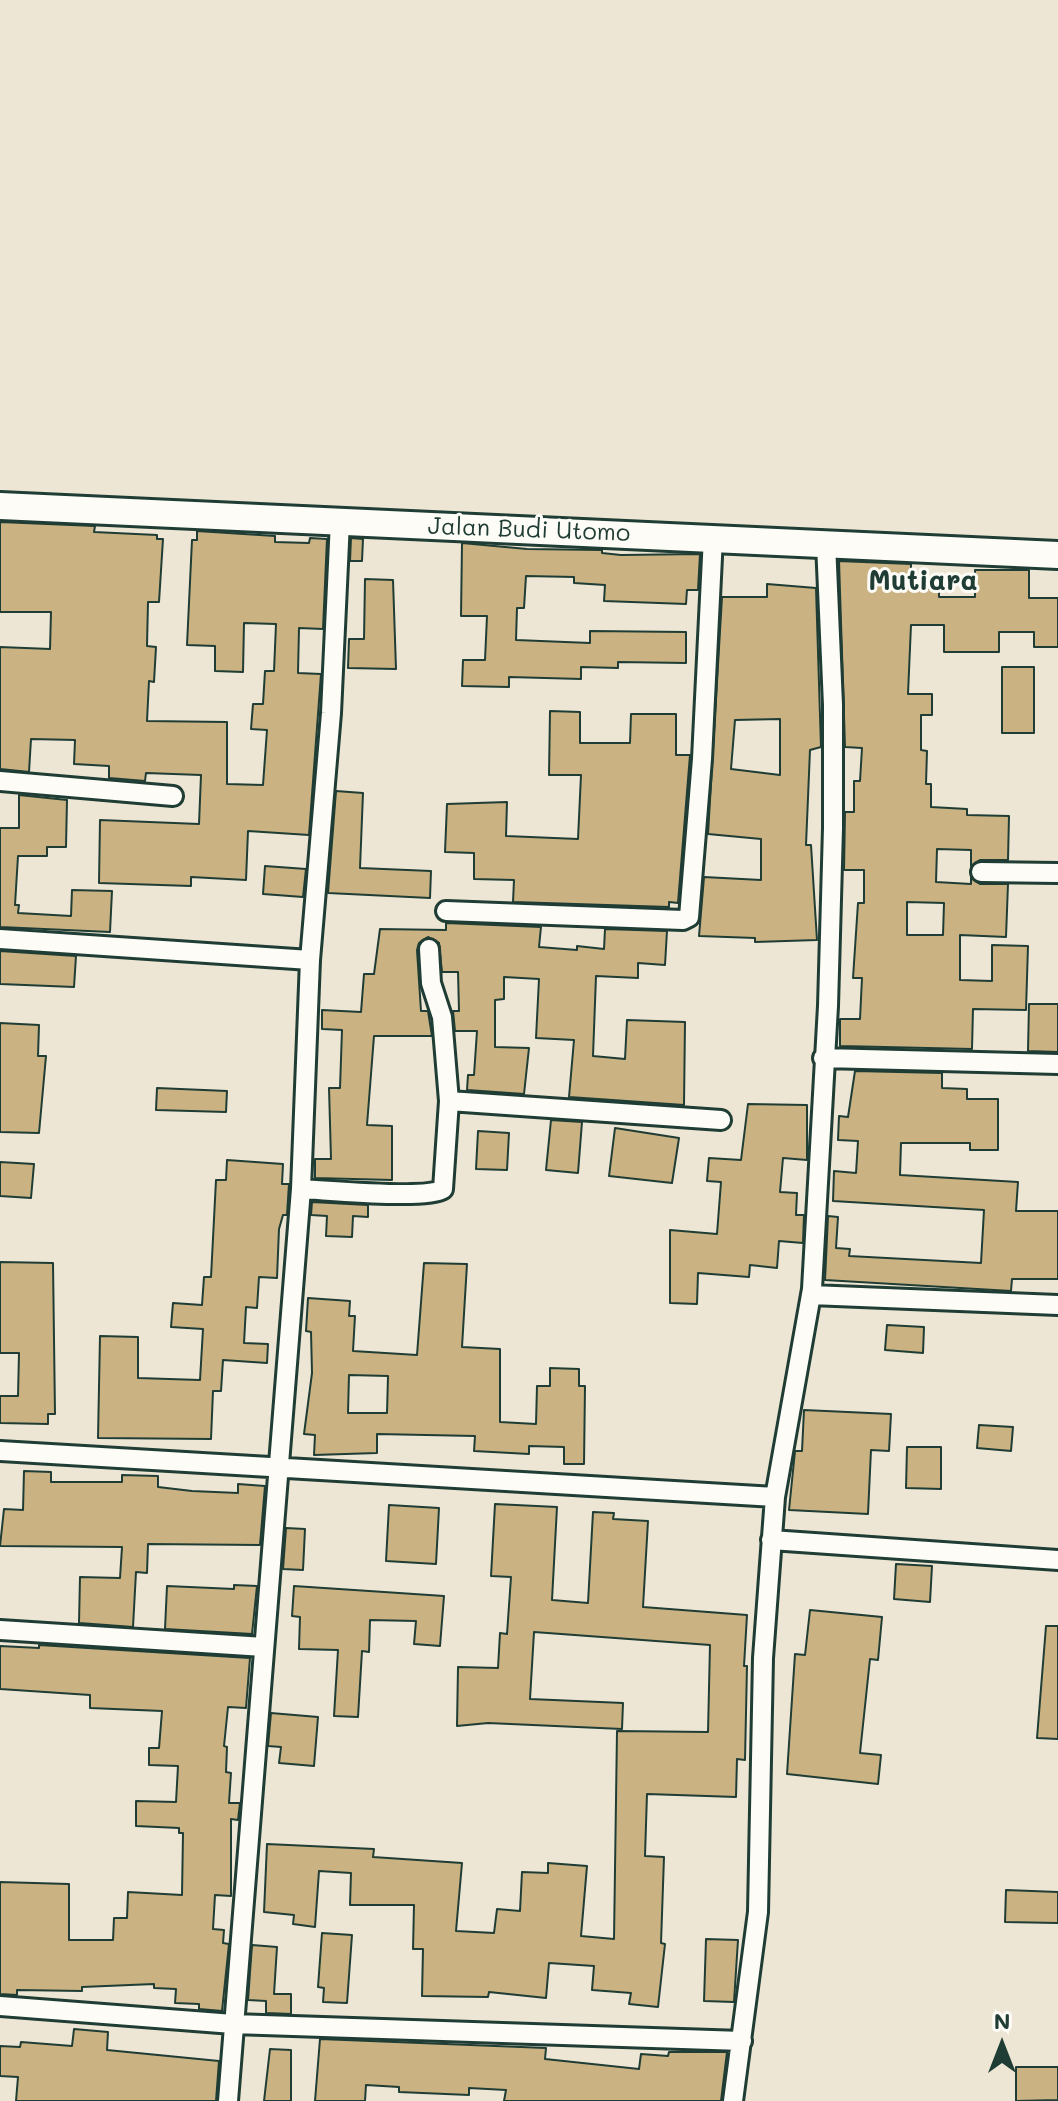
<!DOCTYPE html>
<style>
body{margin:0}
#map{position:relative;width:1058px;height:2101px;overflow:hidden;background:#eee6d4;font-family:Mali,sans-serif}
canvas{display:block}
.north{position:absolute;left:962px;top:2005px;width:80px;height:80px;-webkit-text-stroke:6px #fdfcf7;paint-order:stroke;rotate:0deg;font-size:22px;font-weight:700;line-height:32px;text-align:center;color:#1f3d34}
.north::after{content:'';display:block;margin:auto;width:28px;height:36px;background:#1f3d34;clip-path:polygon(50% 0,100% 100%,50% 72%,0 100%)}
</style>
<div id="map">
<canvas width="1058" height="2101"></canvas>
<div class="north">N</div>
</div>
<script>
const g = document.querySelector('canvas').getContext('2d');
g.lineJoin = 'round';
function paint(path, color) { g.fillStyle = color; g.fill(path, 'evenodd'); }
function strokePath(path, color, width, dash) { g.strokeStyle = color; g.lineWidth = width; g.lineCap = dash ? 'butt' : 'round'; g.setLineDash(dash || []); g.stroke(path); }
function write(font, color, halo, rows, align = 'center') {
  g.font = font + ' Mali,sans-serif'; g.lineWidth = 6; g.setLineDash([]); g.textBaseline = 'middle'; g.strokeStyle = halo; g.fillStyle = color; for (const [text, x, y, turn = 0] of rows) {
    g.save(); g.translate(x, y); g.rotate((+turn || 0) * Math.PI / 180); g.textAlign = isNaN(turn) ? turn : align; if (halo) g.strokeText(text, 0, 0); g.fillText(text, 0, 0); g.restore();
  }
}
const building = new Path2D(`
 M0,522l95,4 -1,6 63,3v4h6l-4,63h-11l-1,44 9,1 -2,35 -5,-1 -2,40 80,1v62l36,1 4,-55 -16,-1 2,-25h10l2,-33h9l2,-47 -32,-1 -1,49 -28,-1v-25l-28,-1 5,-105h5v-9l78,5v6l34,1 1,-5 17,1 -4,90 -24,-1 -1,45 23,1 -12,161 -61,-4 -2,49 -55,-3v9l-92,-3 1,-63 99,4 2,-49 -55,-2 -1,8 -36,-3v-12l-35,-2 1,-24 -44,-1 -2,33 -29,-3v-122l50,2 1,-37h-51z
 M351,538l12,1 -1,22h-12z
 M462,543l65,6 75,1v3l19,2 79,-1 -2,36h-11l-1,14 -82,-3 1,-16 -31,-2v-6l-48,-1 -2,32h-7l-1,32 74,3v-12l96,1v31l-68,-1v6l-37,-1v12l-72,-2v10l-47,-1 1,-26h22l2,-44h-26z
 M839,561l72,3v25h28v8h36v-27h54v28h29v49h-24v-15h-35v20h-55v-27h-33l-3,69h24v21h-11v35l6,1 -1,33h5v23l36,2v6l42,1 -1,44h-28l-9,6v-16l-34,-1 -1,33 35,2v-6l9,6h28l-2,53 -46,-2v45l32,1v-36l36,1 -2,64 -53,-1 -1,40 -132,-3v-27h20l2,-41h-9l5,-75h6v-33h-20l1,-58h9v-31h6l2,-33 -17,-1zM907,902l37,1 -1,32h-36z
 M365,579l28,1 3,89 -48,-1 1,-29h15z
 M767,584l49,4 5,159 -11,3 -4,95h5l6,95 -62,2v-4l-56,-2 5,-59 57,3v-41l-53,-5 14,-237h45zM780,719v56l-49,-6 4,-49z
 M1002,667h32v66h-32z
 M550,711l30,1v31h50l1,-29h45v41h14l-12,148 -9,-1v5l-156,-5 1,-22 -40,-1v-26l-29,-1 2,-48 60,-2 -1,34 72,3 3,-64h-32z
 M336,791l27,2 -3,75 71,3 -1,27 -102,-5z
 M19,795l48,5 -1,47h-19v9h-29l-3,49h4l-1,8 53,3 1,-26 40,1 -2,41 -110,-5v-99h19z
 M265,866l41,3 -3,28 -40,-3z
 M446,923l95,4 -2,20 38,3v-4l27,3 1,-20 62,2 -2,34 -27,-2v15l-42,-2 -3,80 32,3 2,-39 58,2 -1,83 -115,-8 5,-57 -38,-2 3,-59 -35,-2v22l-9,1v47l34,1 -5,46 -57,-4 1,-15h6l3,-44h-22l-2,-20h6l-1,-39h-16l-3,-29 -11,-6 -9,6 -2,7 4,61h7l4,25h-58l-7,89 25,1v54l-77,-2v-19h16l-2,-71h11l2,-58 -20,-1v-19l39,2 3,-38h10l6,-45 66,1z
 M0,951l76,5 -2,31 -74,-3z
 M1029,1004h29v48l-30,-1z
 M0,1023l39,2 -1,31h8l-7,77 -39,-1z
 M855,1071l87,2v15l25,1v10h31v51h-28v-7h-69l-1,32 118,7 -2,29h42v68h-46l-1,12 -186,-11 3,-64 10,1 -2,31 14,1 -1,7 132,7 3,-53 -151,-9 1,-30 22,2 2,-32 -20,-1 1,-24 9,1z
 M157,1088l70,3 -1,21 -70,-2z
 M748,1104l59,1v55l-24,-2 -3,34 17,1 -1,22h8l-1,28 -24,-2 -2,27 -27,-3 -1,12 -51,-4 -1,31 -27,-1v-73l47,4 4,-52 -14,-1 2,-23 32,2z
 M551,1120l31,2 -4,51 -32,-3z
 M615,1128l64,10 -7,45 -63,-7z
 M478,1131l31,2 -2,37 -31,-1z
 M227,1160l56,4 -1,20h7l-2,31h-4l-4,14 -2,49 -18,-1 -2,31 -11,-1 -2,36 24,1 -1,19 -44,-3 -2,31h-8l-2,48 -113,-1 2,-102 38,1v41l62,2 3,-51 -32,-2 2,-24 29,2 2,-28h7l5,-97h10z
 M0,1162l34,2 -3,34 -31,-2z
 M312,1202l56,3v12l-15,-1 -1,21 -26,-1 1,-20 -16,-1z
 M0,1262l53,1 2,151h-7v10l-48,-1v-27h18l1,-43h-19z
 M424,1263l43,1 -5,83 38,2v73l36,2 1,-38h13v-18l29,1v17h6l-1,78h-20v-17l-35,-1v8l-55,-3 1,-15 -98,-2v19l-63,2 1,-20 -11,-1 8,-61 -1,-41 -5,-1 2,-33 42,3 -1,15h6l-2,35 64,4zM349,1375l39,1 -1,37h-39z
 M887,1325l37,2 -1,26 -38,-3z
 M804,1410l87,4 -2,37 -18,-1 -3,64 -79,-4 6,-59h7z
 M979,1425l34,2 -2,24 -34,-3z
 M907,1447h34v42l-35,-1z
 M24,1471l27,1v10h71v-7l36,1v11l34,4 46,2v-9l27,2 -5,59 -112,-1 -1,29 -11,-1 -3,55 -54,-4 1,-46 40,1 2,-31 -122,-1 4,-37 19,1z
 M495,1504l62,3 -5,93 36,3 5,-91 21,1 -1,6 35,2 -5,86 104,8 -3,51h3l-2,94 -8,-1 -1,38 -89,-3 -2,62 19,1 -3,86 4,1 -7,63 -29,-3 2,-11 -39,-3 2,-24 -45,-3 -3,35 -57,-6 -1,5 -66,-1 1,-47h-10l1,-44h-64l1,-32 -32,-2 -4,56 -22,-3 1,-9 -30,-3 3,-68 107,5 -1,8 89,6 -6,68 38,2 3,-24 23,2 2,-39 26,1v-10l39,3 -6,70 33,3 3,-208 91,1 2,-87 -176,-13 -4,67 93,4 -1,26 -134,-6 -31,3 1,-59 40,1 2,-35 7,1 4,-57 -20,-1z
 M389,1505l50,3 -3,56 -50,-3z
 M286,1528l19,1 -2,41 -20,-1z
 M896,1564l36,2 -2,36 -36,-3z
 M234,1585l23,1 -5,48 -87,-5 2,-43 67,3z
 M294,1586l150,10 -4,50 -26,-2 2,-23 -46,-1 -1,32 -7,-1 -4,66 -24,-1 4,-66 -39,-1 1,-32 -8,-1z
 M810,1610l72,7 -4,43 -8,-1 -10,94 21,2 -3,29 -91,-10 8,-120 10,1z
 M1046,1626h12v113l-21,-1z
 M39,1645l211,13 -4,50 -18,-1 -4,39 3,1 -1,25 5,1 -2,30h11l-2,17 -7,-1v77l-16,-1 -2,34 11,1 -1,13 6,1 -7,67 -23,-2v-5l-24,-1 1,-14 -22,-1v-4l-72,3v4l-65,-1v5l-17,-1v-112l69,2v56h44l1,-22h13l1,-26 54,3 1,-62h-4v-5l-43,-2v-25l40,1 2,-36 -29,-1v-17h10l3,-37 -72,-3v-13l-90,-6v-43l39,2z
 M271,1713l47,4 -4,49 -35,-3 2,-16 -13,-1z
 M1006,1890l52,2v31l-53,-1z
 M322,1933l30,2 -5,68 -24,-1 1,-14 -6,-1z
 M706,1939l32,1 -4,62 -30,-1z
 M252,1945l25,2 -3,47h17v20l-25,-1v-12l-18,-1z
 M74,2029l34,3 -1,18 112,11 -3,40h-200l2,-24 -18,-1v-30l20,1 1,-5 51,4z
 M320,2039l226,9 -1,11 94,10 2,-15 27,2 1,-4h58l-6,49h-217l2,-11 -37,-2v7l-70,-3v-5l-33,-2 -1,16h-50z
 M270,2049l21,1v51h-27z
 M1016,2067h42v33l-42,1z`);
paint(building, '#cab282');
strokePath(building, '#1f3d34', 2);
const street = new Path2D(`
 M0,781l173,15
 M981,872l77,1
 M446,911l237,9 6,-3 13,-158 11,-222
 M0,939l310,21
 M823,1058l235,6
 M449,1101l272,19
 M301,1189c25,1 126,11 142,0l6,-88 -7,-84 -11,-34 -2,-34
 M811,1295l247,10
 M0,1451l775,46
 M771,1540l287,20
 M0,1630l264,17
 M0,2006l233,18 509,17
 M228,2101l73,-912 9,-229 21,-247 9,-192
 M733,2101l25,-189 5,-254 12,-161 37,-208 16,-283 5,-178v-123l-7,-162`);
const secondary = new Path2D(`
 M0,506l1058,49`);
strokePath(street, '#1f3d34', 24);
strokePath(secondary, '#1f3d34', 32);
strokePath(street, '#fdfcf7', 18);
strokePath(secondary, '#fdfcf7', 26);
write('24px', '#1f3d34', '#fdfcf7', [
 ["Jalan Budi Utomo",529,530,2]
]);
write('bold 28px', '#1f3d34', '#fdfcf7', [
 ["Mutiara",923,581]
]);
</script>
